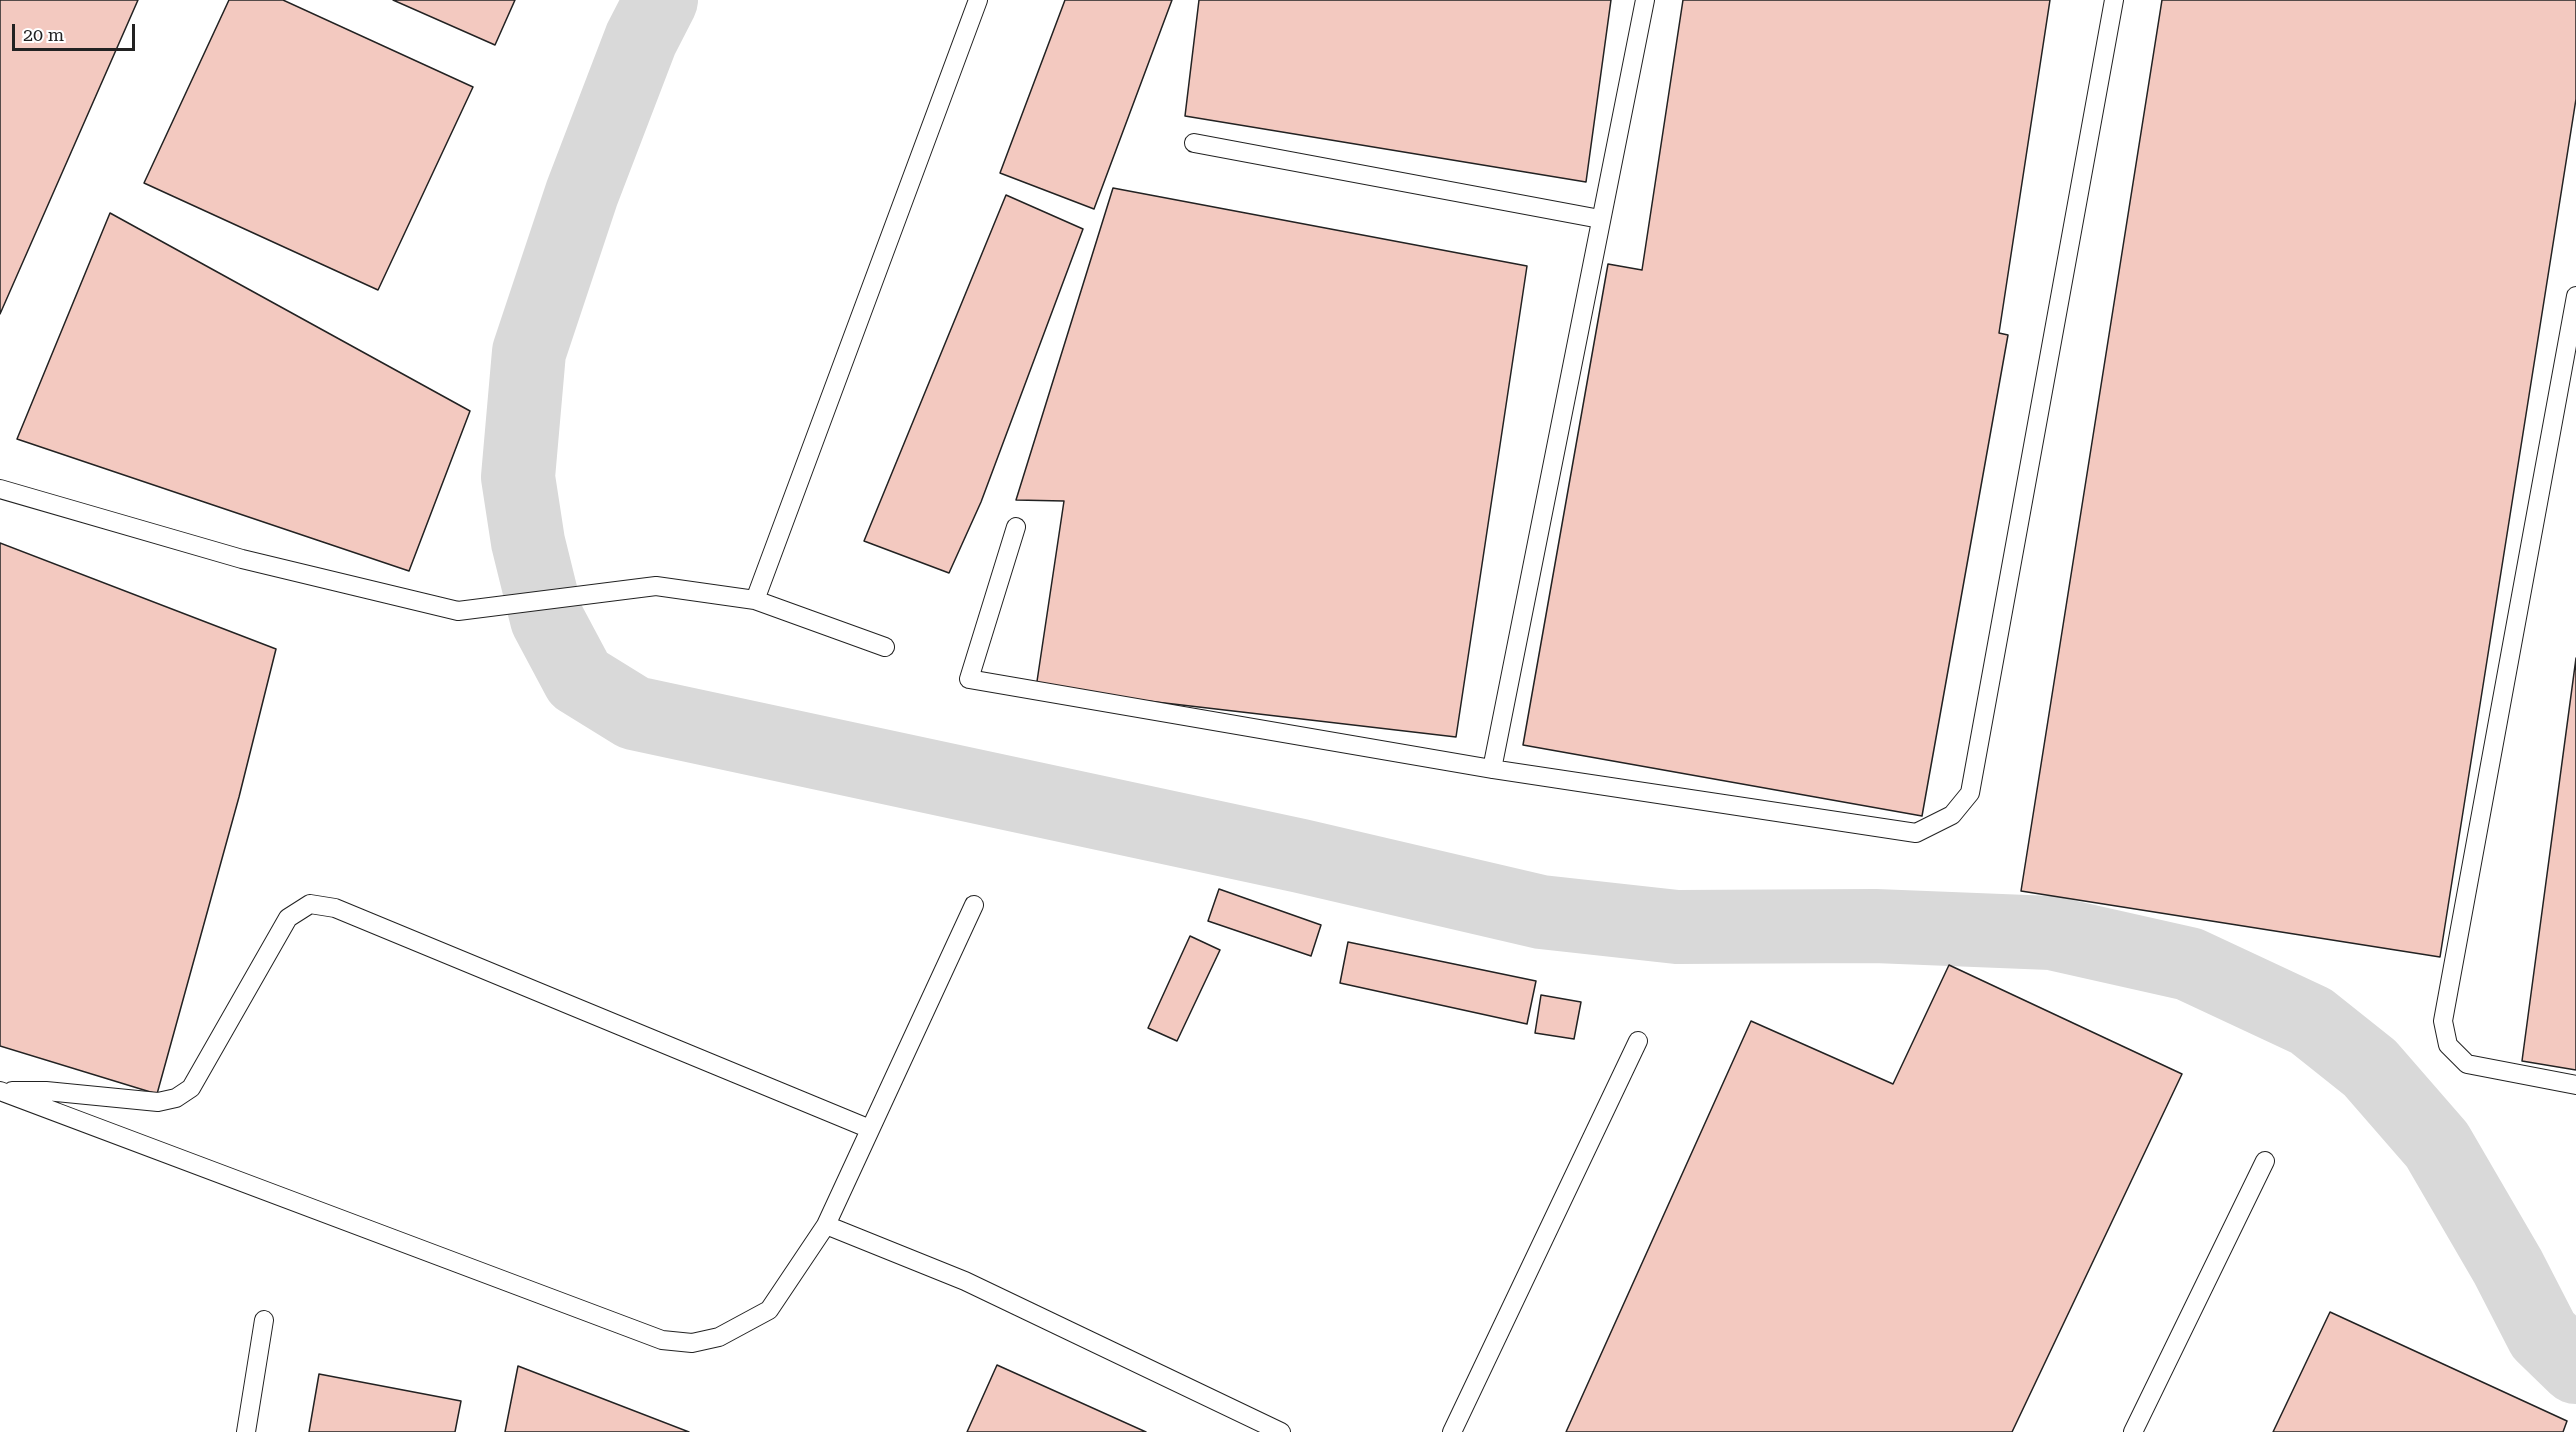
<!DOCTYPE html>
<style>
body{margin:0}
#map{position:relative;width:2576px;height:1432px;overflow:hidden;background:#fff;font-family:"Roboto Serif",serif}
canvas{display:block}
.scale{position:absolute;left:12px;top:24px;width:123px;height:27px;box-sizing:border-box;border:3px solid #222;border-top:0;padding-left:8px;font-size:18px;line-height:21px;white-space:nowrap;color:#222;-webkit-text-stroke:4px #fff;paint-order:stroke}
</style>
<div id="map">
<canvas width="2576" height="1432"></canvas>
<div class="scale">20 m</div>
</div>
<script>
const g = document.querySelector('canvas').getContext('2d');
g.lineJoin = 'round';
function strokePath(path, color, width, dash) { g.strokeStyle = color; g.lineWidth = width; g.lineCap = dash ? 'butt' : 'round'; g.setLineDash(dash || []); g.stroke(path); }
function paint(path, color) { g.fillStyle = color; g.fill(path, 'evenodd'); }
strokePath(new Path2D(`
 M661,0l-20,39 -59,154 -53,159 -11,125 10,65 19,77 32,60 55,34 667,143 240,56 136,15 198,-1 176,7 138,31 122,57 59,47 67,77 71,122 35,68 33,32`), '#d9d9d9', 74);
const building = new Path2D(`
 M0,0h138l-138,314z
 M229,0h54l190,87 -95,203 -234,-107z
 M393,0h122l-20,45z
 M1065,0h107l-78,209 -94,-36z
 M1199,0h412l-25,182 -401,-66z
 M1683,0h367l-51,333 9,2 -86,481 -399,-71 85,-481 34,6z
 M2162,0h414v99l-136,858 -419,-66z
 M1113,188l414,78 -71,471 -420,-49 28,-187 -48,-1z
 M1006,195l77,34 -102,273 -32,71 -85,-32z
 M110,213l360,198 -61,160 -392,-132z
 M0,543l276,106 -37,148 -82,297 -157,-48z
 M2576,658v412l-54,-9z
 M1219,889l102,36 -10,31 -103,-35z
 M1190,936l30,14 -43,91 -29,-13z
 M1348,942l188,39 -9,43 -187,-41z
 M1949,965l233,109 -170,358h-446l185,-411 142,63z
 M1541,995l40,7 -7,37 -39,-6z
 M2330,1312l237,109 -4,11h-290z
 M997,1365l149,67h-179z
 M518,1366l171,66h-184z
 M319,1374l142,27 -6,31h-146z`);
paint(building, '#f3c9c0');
strokePath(building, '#222', 1.5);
const service = new Path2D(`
 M1194,143l406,76
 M2576,296l-133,725 5,24 19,19 109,21
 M0,489l242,70 216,52 198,-25 99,14 130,47
 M1016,527l-47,152 523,90 424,64 36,-18 18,-22 144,-793
 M755,600l223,-600
 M1492,769l153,-769
 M0,1091l662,249 30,3 27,-6 50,-27 57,-85 148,-320
 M12,1091h34l112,11 18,-4 15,-10 97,-170 22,-14 25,4 535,221
 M826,1225l139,56 316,151
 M246,1432l18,-112
 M1452,1432l186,-391
 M2133,1432l132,-271`);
strokePath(service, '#222', 20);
strokePath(service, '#fff', 18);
</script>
